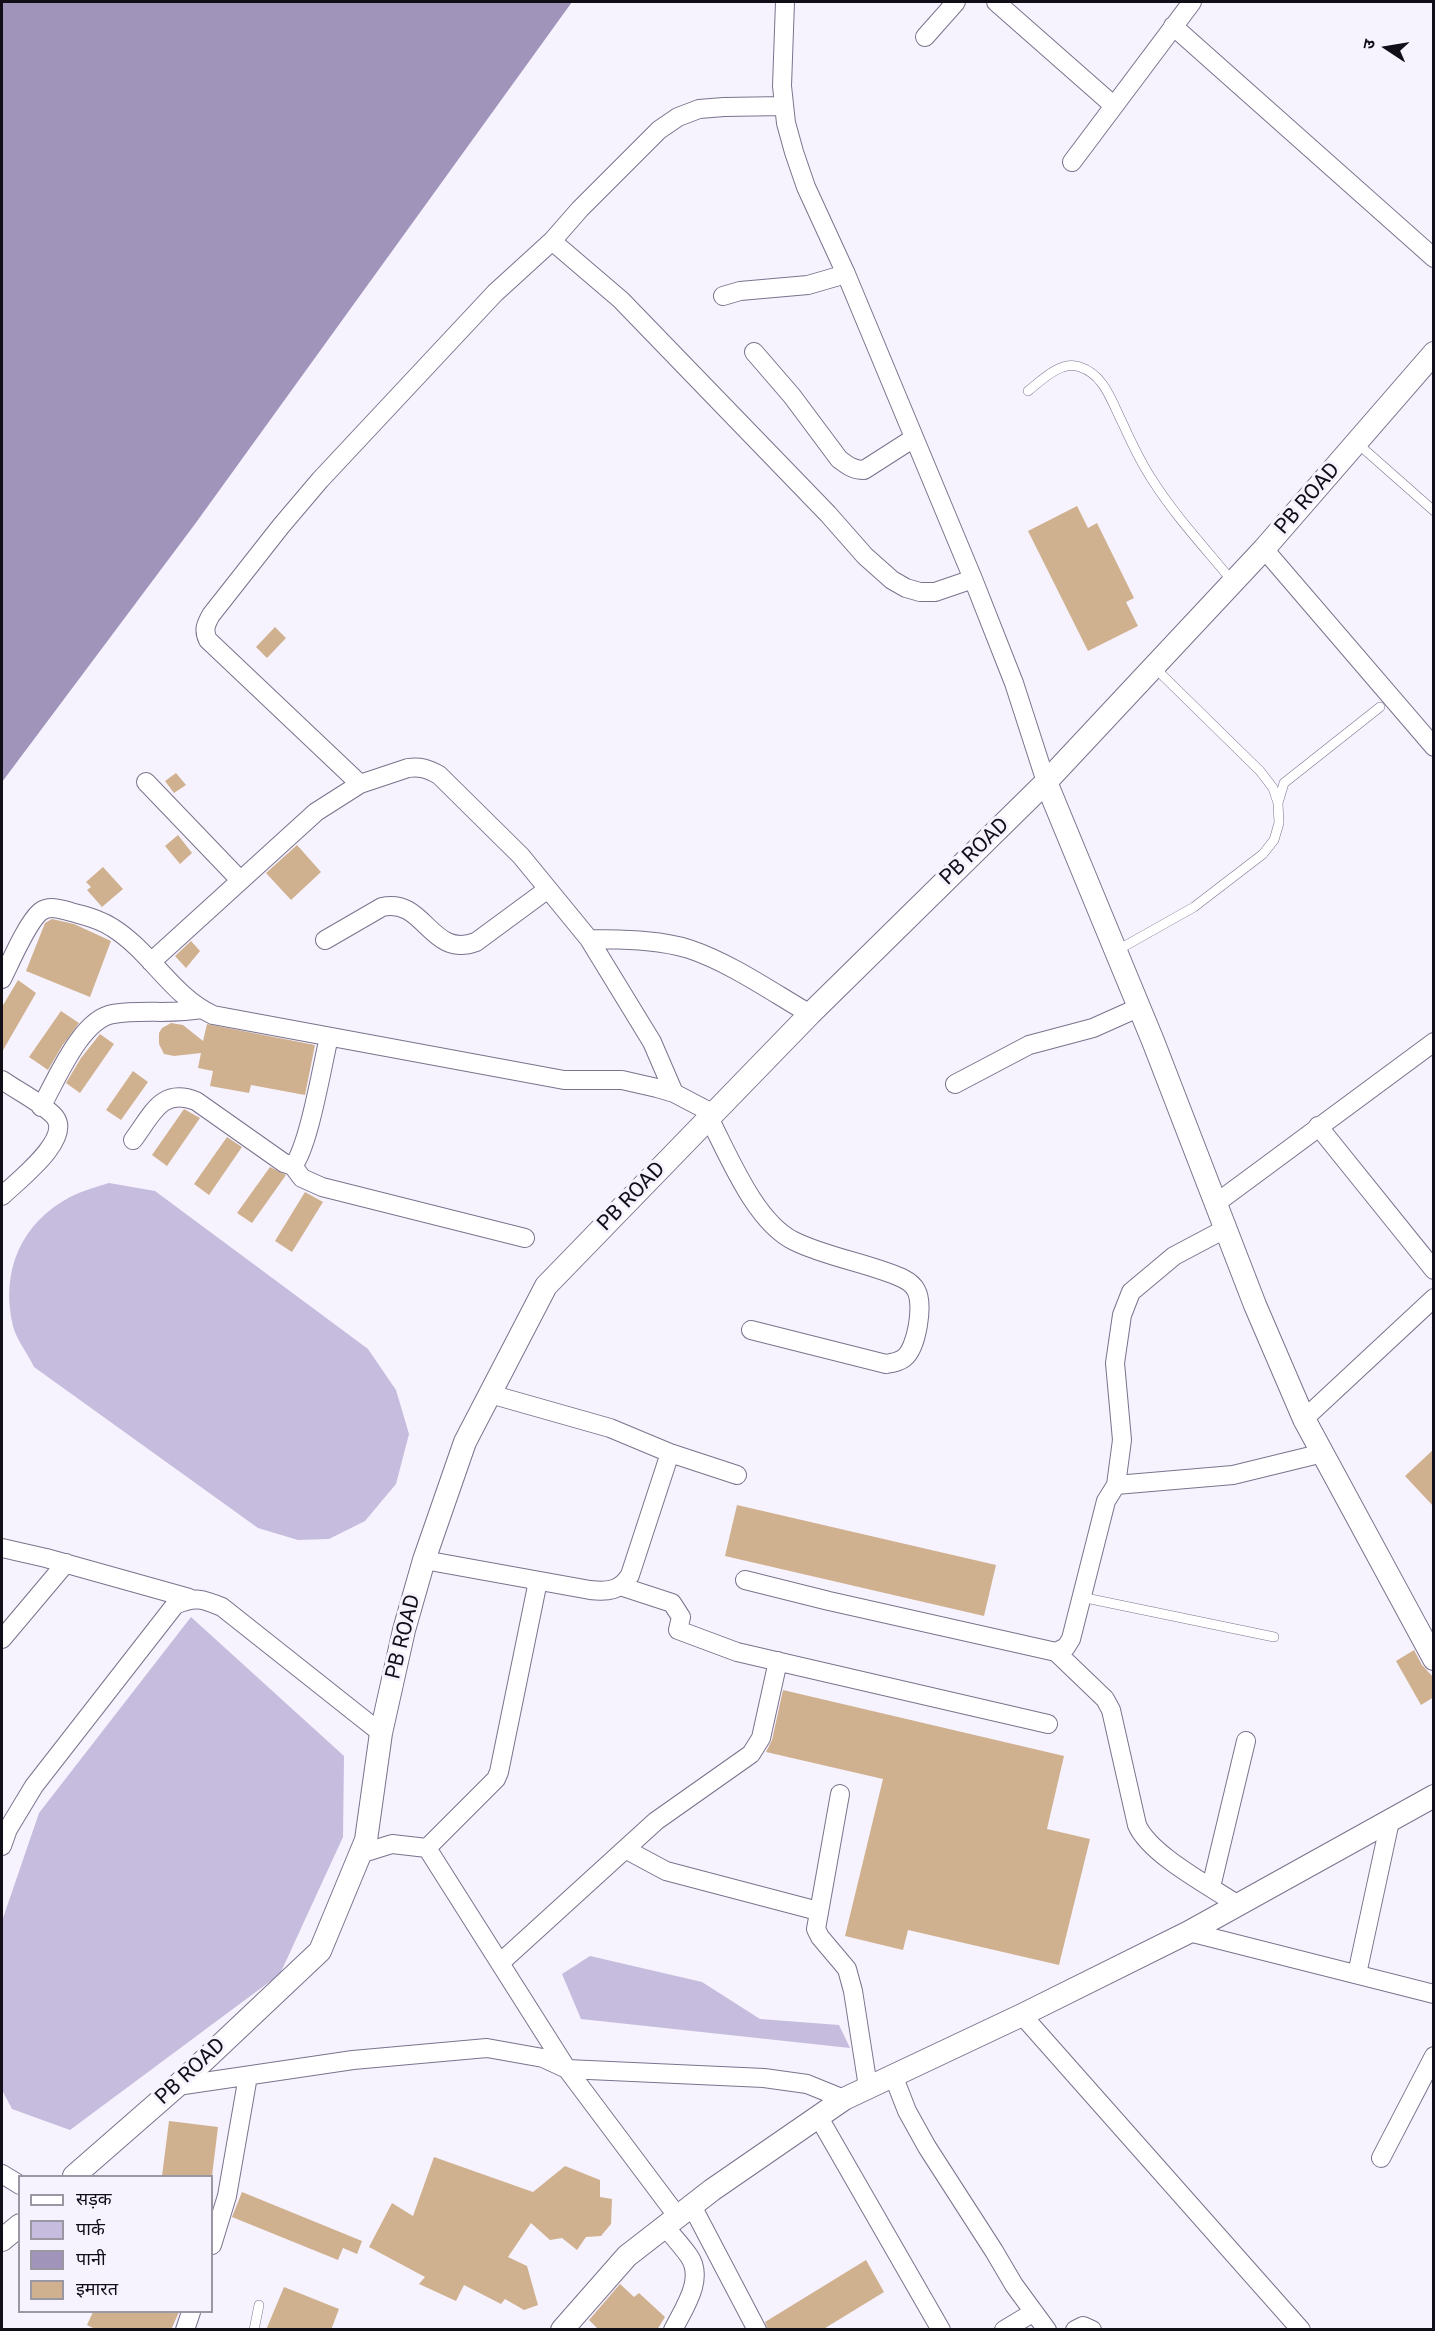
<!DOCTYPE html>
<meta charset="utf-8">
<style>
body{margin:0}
#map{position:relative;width:1435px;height:2331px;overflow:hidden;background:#f6f2fe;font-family:Roboto,"Noto Sans Devanagari",sans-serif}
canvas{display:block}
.frame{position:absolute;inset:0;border:3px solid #110e18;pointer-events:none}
.legend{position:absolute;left:18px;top:2175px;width:195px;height:138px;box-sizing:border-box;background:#f6f2fe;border:2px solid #9a97a2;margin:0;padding:8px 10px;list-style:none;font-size:18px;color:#110e18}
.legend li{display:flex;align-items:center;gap:12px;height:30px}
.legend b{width:30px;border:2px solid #9a97a2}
.north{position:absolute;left:1357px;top:18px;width:60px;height:60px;-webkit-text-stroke:4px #f6f2fe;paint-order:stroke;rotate:282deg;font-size:16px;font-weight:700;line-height:24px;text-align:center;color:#110e18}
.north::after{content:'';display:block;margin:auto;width:21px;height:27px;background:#110e18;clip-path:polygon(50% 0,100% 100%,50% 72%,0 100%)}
</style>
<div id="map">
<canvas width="1435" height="2331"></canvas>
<div class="frame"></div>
<ul class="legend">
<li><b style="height:8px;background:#fff"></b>सड़क</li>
<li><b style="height:16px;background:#c6bcdd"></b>पार्क</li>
<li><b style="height:16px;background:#a094bb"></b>पानी</li>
<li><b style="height:16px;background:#d0b18f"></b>इमारत</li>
</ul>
<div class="north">उ</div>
</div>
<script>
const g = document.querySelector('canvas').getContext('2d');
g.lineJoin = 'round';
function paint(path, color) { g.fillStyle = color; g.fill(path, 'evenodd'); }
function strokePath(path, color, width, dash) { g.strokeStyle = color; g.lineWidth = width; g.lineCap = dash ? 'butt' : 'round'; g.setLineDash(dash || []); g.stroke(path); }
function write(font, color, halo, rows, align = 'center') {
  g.font = font + ' Roboto,sans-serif'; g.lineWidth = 6; g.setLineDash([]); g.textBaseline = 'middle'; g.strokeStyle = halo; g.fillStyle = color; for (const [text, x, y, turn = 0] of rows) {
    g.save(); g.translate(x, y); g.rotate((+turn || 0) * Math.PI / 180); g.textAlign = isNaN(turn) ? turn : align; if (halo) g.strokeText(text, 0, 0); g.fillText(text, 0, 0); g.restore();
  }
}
paint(new Path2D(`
 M109,1183l46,8 213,158 28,41 13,44 -13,50 -31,37 -36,18 -31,1 -40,-12 -224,-161c-6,-13 -18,-28 -21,-41 -13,-54 8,-103 57,-129 12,-6 26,-10 39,-14z
 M191,1617l153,139 -1,81 -63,137 -210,156 -58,-21 -10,-19v-169l37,-108z
 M590,1956l112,26 58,37 79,6 11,23 -269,-29 -19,-45z`), '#c6bcdd');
paint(new Path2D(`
 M2,2h570l-377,522 -193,258z`), '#a094bb');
paint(new Path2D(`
 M1077,506l11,22 9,-5 37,75 -8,4 12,24 -50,25 -60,-120z
 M275,627l11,11 -19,20 -11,-11z
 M176,773l10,12 -12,8 -9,-12z
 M178,835l14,18 -12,11 -15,-18z
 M297,845l24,27 -30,28 -25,-27z
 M103,867l20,22 -21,18 -15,-17 4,-3 -5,-5z
 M52,919l22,5 37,17 -21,56 -64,-26 19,-48z
 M191,941l9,10 -14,17 -11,-12z
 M18,980l18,13 -34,59v-45z
 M61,1011l18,12 -17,23 -14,24 -19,-13z
 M171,1023l12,2 20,16 4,-17 108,21 -10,50 -54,-10 -2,8 -39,-7 3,-15 -15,-3 3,-15 -27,3 -10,-2 -5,-10v-11l3,-5z
 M100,1034l14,10 -34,49 -14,-10 15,-25z
 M133,1071l15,11 -27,38 -15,-10z
 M184,1109l16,9 -33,48 -15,-11z
 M227,1137l15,10 -33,48 -15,-11z
 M270,1167l16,8 -34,48 -15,-10z
 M305,1192l18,10 -31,50 -17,-11z
 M1434,1449v58l-29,-31z
 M737,1505l259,60 -12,51 -259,-60z
 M1414,1650l8,15 12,13v19l-13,8 -25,-44z
 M783,1690l281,66 -17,73 43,10 -31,126 -151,-35 -5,20 -58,-14 38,-157 -117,-27 6,-12z
 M169,2121l49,6 -6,49h-50z
 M434,2157l99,35 32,-26 35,14v17l12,2 -1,25 -10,12 -15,1 -9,13 -15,-12 -12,2 -19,-17 -23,34 19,9 11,39 -14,5 -19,-11 -4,5 -37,-19 -8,16 -37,-17 6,-7 -56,-30 23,-44 21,13z
 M242,2192l120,49 -5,13 -14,-6 -5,12 -106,-43z
 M866,2260l18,32 -62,38h-54l-3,-8z
 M620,2284l14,13 5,-4 26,24 -8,13h-58l-10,-10z
 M284,2287l55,22 -8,21h-65z
 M93,2312h86l-8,18h-74l-10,-5z`), '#d0b18f');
const service = new Path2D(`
 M1028,391c14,-11 33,-31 52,-24 25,8 32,36 43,57 9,20 18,39 30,57 23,36 53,68 80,101
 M1357,443l77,68
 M1278,803l6,-20 96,-76
 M1116,951l78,-44 69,-53 11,-14 5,-17 -1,-20 -5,-15 -13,-17 -106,-104
 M1081,1597l193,40
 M254,2330l5,-25`);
const minor = new Path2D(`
 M785,2l-3,84 4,37 8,29 12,35 40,87 127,305 41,104 32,99
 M996,2l117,103
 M1173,26l261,232
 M925,37l31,-35
 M1072,162l120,-160
 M552,241l69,59 207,214 37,42 27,24 14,8 14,4h15l38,-13
 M723,296l17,-5 68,-6 38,-11
 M754,352l38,44 47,63c8,6 14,11 25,11l50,-32
 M1264,549l170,198
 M146,782l94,98
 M360,784l-152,-144c-5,-10 -2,-16 3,-25l70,-89 39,-46 175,-187 57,-52 28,-32 79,-79 19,-13 21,-8 25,-2 60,-1
 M589,939c33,1 68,0 100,10 42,14 83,43 121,65
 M325,940l57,-33c43,-10 48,52 94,35l72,-53
 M151,962l165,-150 44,-28 48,-16c12,-2 20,1 31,7l82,81 68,83 63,103 22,51
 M2,979c8,-16 25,-56 38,-67 9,-7 21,-3 31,0 14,4 29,7 42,16 38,24 59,68 100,87l351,65h58l35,8 17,5 40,21
 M2,1080c14,10 42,24 53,37 17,23 -38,64 -53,79
 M955,1084l74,-39 64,-17 47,-21
 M41,1107c16,-28 40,-88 72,-93 30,-5 59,1 89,-5
 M709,1118c20,38 46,104 85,123 32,16 74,22 108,37 6,3 11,6 14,12 8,14 1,58 -12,68 -5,4 -12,5 -18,6l-135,-34
 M1318,1126l116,144
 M133,1140c19,-25 28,-53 63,-39l88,62 9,3c16,-20 29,-100 36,-129
 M293,1166l9,12 20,9 203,51
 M1215,1204l219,-162
 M490,1394l120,34 60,25 67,22
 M1304,1419l130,-121
 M1116,1485l6,-45 -7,-77 7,-48 9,-23 43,-36 51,-27
 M2,1548l44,10 143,40
 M424,1560l166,30c17,2 31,1 40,-15l40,-122
 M745,1580l84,21 227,51 10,-5 5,-8 35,-138 10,-16 117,-10 90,-22
 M620,1586l52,17 9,14 -3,13 59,22 311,72
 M2,1639l64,-76
 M1056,1652l49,47 6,11 26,115c13,30 73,61 101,80
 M840,1794l-24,135 4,8 27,32 6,22 15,96
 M2,1846l6,-17 26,-43 141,-181c20,-9 28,-6 47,2l159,126
 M427,1848l69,-69 3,-7 39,-191
 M625,1849l41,22 152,40
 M360,1854l32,-10 35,4 140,221 111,148
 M1211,1887l35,-146
 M1189,1932l245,62
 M500,1963l156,-142 95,-67 10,-16 17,-77
 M1357,1974l33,-153
 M1022,2015l279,315
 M893,2075l14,36 20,36 67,104 20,34 33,45
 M177,2086l176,-26 134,-12 56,10 24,11 197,9 43,6 37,15
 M818,2116l123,214
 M1381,2158l53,-102
 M2,2174l18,11
 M692,2206l65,124
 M665,2227c8,9 17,19 24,29 16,23 -5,52 -16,74
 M212,2245l15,-49 21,-120
 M185,2330l6,-18
 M1004,2330l30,-18
 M1075,2330l8,-4 9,4`);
const tertiary = new Path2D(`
 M1046,782l107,259 102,264 49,114 130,240
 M74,2176l103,-90 143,-135 46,-111 15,-107 23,-103 20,-70 41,-118 81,-156 264,-272 236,-232 218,-233 170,-196
 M2,2240l18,-15
 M562,2330l65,-74 85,-66 132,-91 178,-84 167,-83 245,-136`);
strokePath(service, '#7b738d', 10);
strokePath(minor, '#7b738d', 20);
strokePath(tertiary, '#7b738d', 24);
strokePath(service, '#fff', 9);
strokePath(minor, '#fff', 18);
strokePath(tertiary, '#fff', 22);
write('21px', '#110e18', '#f6f2fe', [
 ["PB ROAD",1308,499,-49],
 ["PB ROAD",975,852,-44],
 ["PB ROAD",632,1197,-46],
 ["PB ROAD",404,1637,-76],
 ["PB ROAD",191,2072,-43]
]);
</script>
